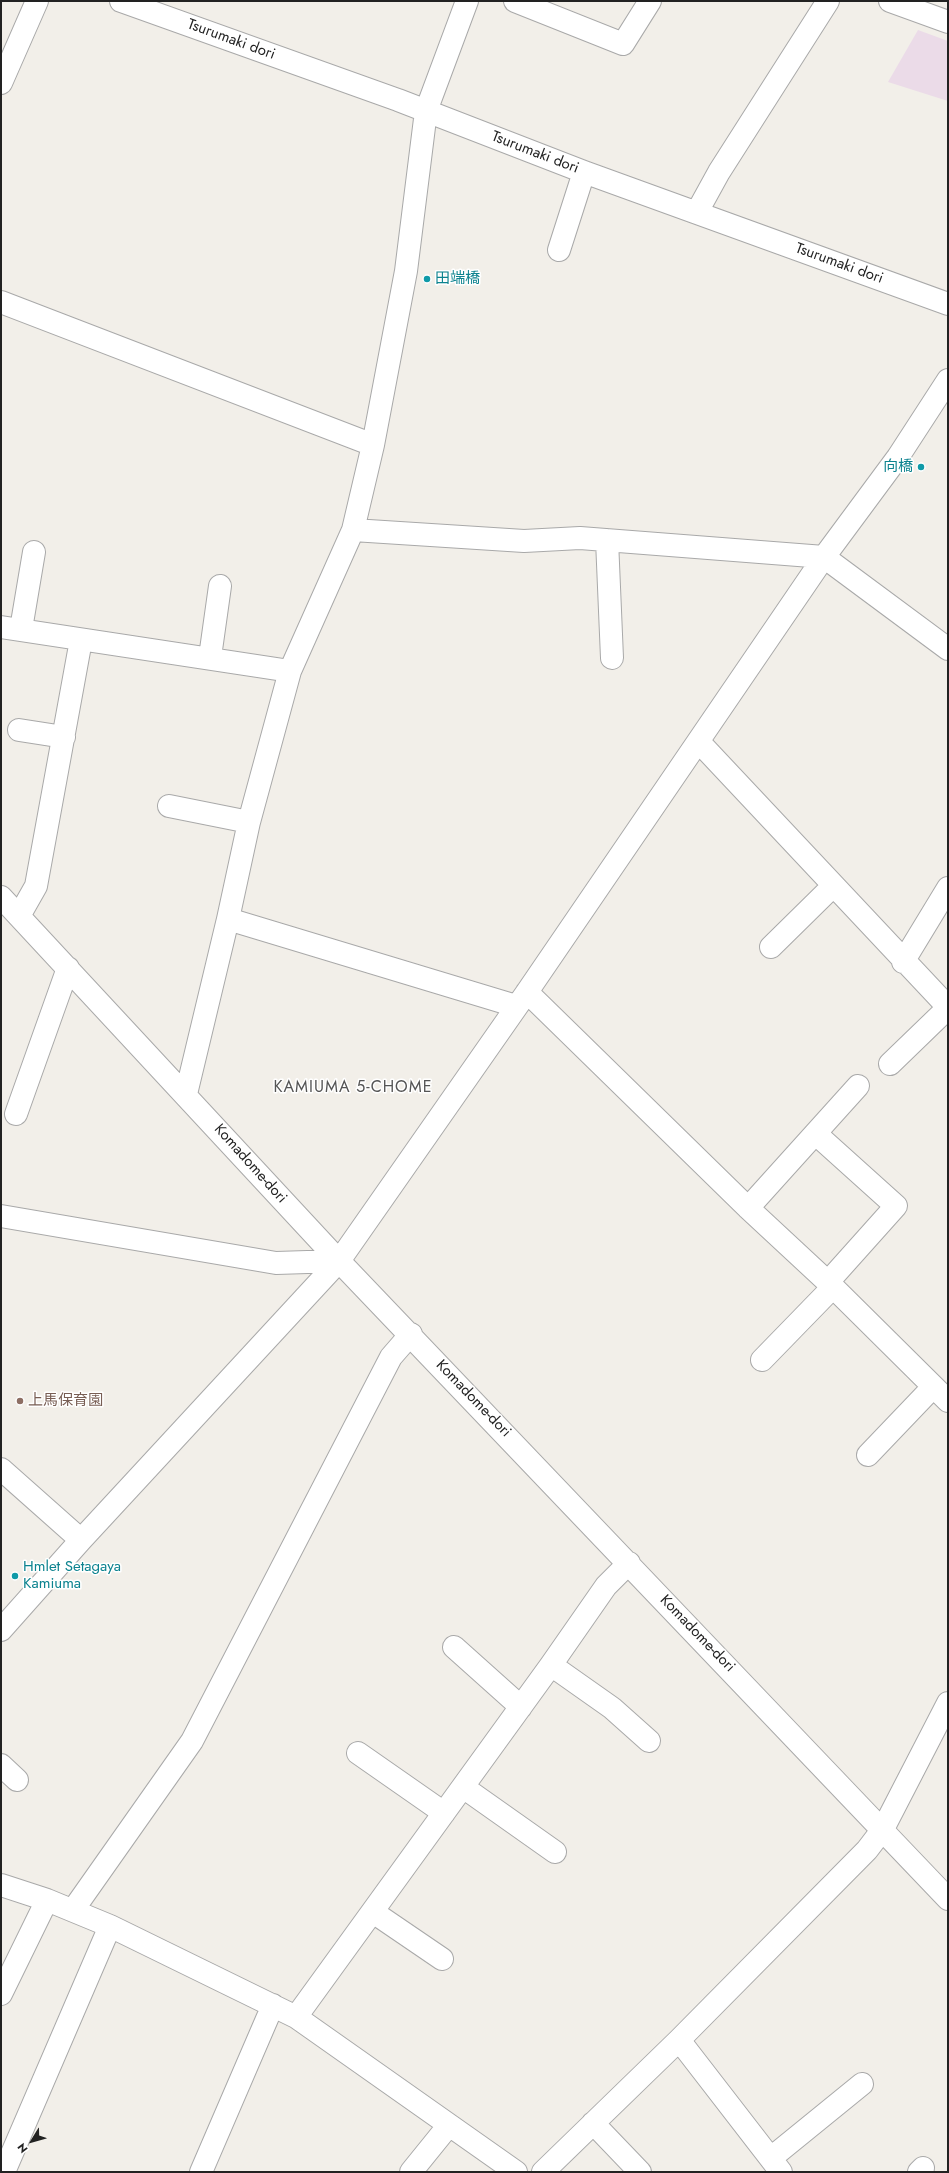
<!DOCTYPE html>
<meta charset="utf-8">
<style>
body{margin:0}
#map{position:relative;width:949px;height:2173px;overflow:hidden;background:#f2efe9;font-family:Jost,sans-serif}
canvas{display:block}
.frame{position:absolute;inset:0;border:2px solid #222;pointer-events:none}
.north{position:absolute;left:12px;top:2121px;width:40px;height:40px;-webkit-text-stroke:3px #fff;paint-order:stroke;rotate:233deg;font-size:11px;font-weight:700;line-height:16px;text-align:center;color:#222}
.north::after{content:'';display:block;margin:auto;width:14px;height:18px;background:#222;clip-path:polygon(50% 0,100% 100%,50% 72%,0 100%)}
</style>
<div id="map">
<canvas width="949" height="2173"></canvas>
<div class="frame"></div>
<div class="north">N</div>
</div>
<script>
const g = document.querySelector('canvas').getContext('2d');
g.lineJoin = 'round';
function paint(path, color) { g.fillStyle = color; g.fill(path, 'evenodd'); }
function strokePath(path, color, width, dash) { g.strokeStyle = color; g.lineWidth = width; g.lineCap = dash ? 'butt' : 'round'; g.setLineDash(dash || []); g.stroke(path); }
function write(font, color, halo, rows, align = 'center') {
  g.font = font + ' Jost,"Noto Sans JP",sans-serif'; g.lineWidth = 3; g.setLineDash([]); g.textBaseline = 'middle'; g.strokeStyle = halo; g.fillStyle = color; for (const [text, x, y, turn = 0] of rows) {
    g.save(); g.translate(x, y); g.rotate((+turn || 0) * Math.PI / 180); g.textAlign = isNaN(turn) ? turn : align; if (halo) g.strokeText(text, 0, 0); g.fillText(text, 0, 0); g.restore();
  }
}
paint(new Path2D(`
 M918,30l30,11v60l-60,-19z`), '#ebdbe8');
const minor = new Path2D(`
 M121,1l277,99 186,72 364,132
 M515,1l108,43 27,-43
 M890,1l58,21
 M1,83l36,-82
 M697,212l22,-40 109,-171
 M559,250l25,-78
 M1,302l372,143
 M353,530l171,11 56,-3 244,19 124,92
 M607,540l5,118
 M1,627l289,44
 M21,629l13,-77
 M210,657l10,-71
 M19,730l45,7
 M699,742l249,265
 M169,806l80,16
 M1,897l338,364 609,638
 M19,916l17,-30 45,-246
 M228,919l288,87
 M771,947l62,-61
 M903,962l45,-74
 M527,992l221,216 85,79 115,114
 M890,1064l58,-56
 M186,1094l42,-175 21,-97 41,-151 63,-141 20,-85 33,-174 20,-160 41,-110
 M16,1114l52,-146
 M816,1134l80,72 -68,76
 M748,1208l110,-122
 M1,1216l275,47 63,-2
 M762,1360l71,-73
 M868,1455l65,-68
 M1,1469l80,71
 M1,1630l80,-90 258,-279 188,-269 297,-435 74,-100 50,-77
 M454,1647l67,60
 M551,1665l61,43 37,33
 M358,1753l86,60
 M1,1765l16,15
 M463,1787l92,65
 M1,1885l46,15 63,26 186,91 220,155
 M73,1910l119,-169 199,-384 20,-23
 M373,1912l69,47
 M1,1994l46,-94
 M296,2017l255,-352 55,-79 23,-23
 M679,2040l102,132
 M593,2123l47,49
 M771,2158l91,-74
 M4,2172l106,-246
 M201,2172l72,-167
 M411,2172l38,-47
 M543,2172l136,-132 188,-190 16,-21 65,-126
 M919,2172l4,-4`);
strokePath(minor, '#a9a9a9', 24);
strokePath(minor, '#fff', 22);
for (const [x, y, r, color] of [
 [427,279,4,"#0f9aa8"],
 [921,467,4,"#0f9aa8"],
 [20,1401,4,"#8d6e63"],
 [15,1576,4,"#0f9aa8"]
]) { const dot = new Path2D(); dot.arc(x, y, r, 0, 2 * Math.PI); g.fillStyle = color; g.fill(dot); strokePath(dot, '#fff', 1.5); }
write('15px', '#222', '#fff', [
 ["Tsurumaki dori",231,40,20],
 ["Tsurumaki dori",535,153,21],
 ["Tsurumaki dori",839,264,20],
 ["Komadome-dori",250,1164,48],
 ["Komadome-dori",473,1399,46],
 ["Komadome-dori",697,1634,46]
]);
write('15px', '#0d838f', '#fff', [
 ["田端橋",435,279],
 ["向橋",913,467,"right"],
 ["Hmlet Setagaya",23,1567],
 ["Kamiuma",23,1584]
], 'left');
write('15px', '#785e54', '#fff', [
 ["上馬保育園",28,1401]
], 'left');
g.letterSpacing = '1px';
write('16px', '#555', '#fff', [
 ["KAMIUMA 5-CHOME",353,1088]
]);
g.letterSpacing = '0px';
</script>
